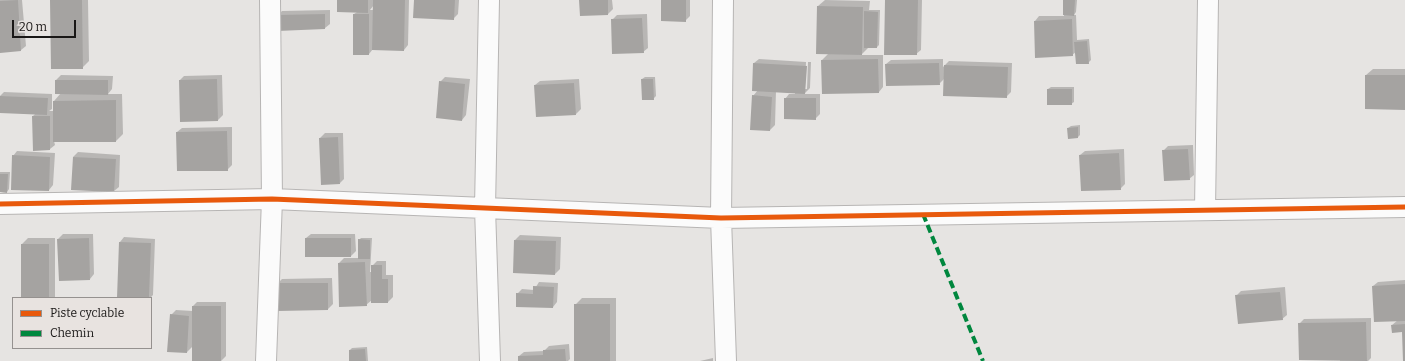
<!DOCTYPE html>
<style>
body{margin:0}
#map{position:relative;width:1405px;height:361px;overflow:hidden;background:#e6e4e2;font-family:Bitter,serif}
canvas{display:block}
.legend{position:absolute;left:12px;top:297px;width:140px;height:52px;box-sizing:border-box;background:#e8e3e0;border:1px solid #95918f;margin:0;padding:5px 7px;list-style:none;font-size:12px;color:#191716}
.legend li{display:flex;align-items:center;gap:8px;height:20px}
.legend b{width:20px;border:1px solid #95918f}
.scale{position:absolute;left:12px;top:20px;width:64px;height:18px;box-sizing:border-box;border:2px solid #191716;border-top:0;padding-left:5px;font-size:12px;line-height:14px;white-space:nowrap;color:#191716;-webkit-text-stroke:3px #e8e3e0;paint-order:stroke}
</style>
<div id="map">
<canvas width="1405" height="361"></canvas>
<ul class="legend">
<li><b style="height:5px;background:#e8590c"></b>Piste cyclable</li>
<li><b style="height:5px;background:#00873e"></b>Chemin</li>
</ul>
<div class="scale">20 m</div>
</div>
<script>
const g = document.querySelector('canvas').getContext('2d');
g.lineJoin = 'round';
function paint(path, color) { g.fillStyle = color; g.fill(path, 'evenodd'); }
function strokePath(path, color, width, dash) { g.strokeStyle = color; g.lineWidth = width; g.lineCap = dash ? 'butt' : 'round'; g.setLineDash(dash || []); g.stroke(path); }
paint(new Path2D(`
 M0,0h22l4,46 -5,4 -21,2z
 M51,0h37l1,61 -7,7z
 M338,0h71l-1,45 -4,5 -31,-1 -4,5 -15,-40 3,-2zM374,5v5h-4z
 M415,0h44l-1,14 -5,5z
 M580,0h32l1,9 -5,5z
 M662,0h28v16l-5,5z
 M825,0l45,1 -1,9h11l-1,35 -2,2h-8l-8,8h22v32l-4,5 -57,-32 6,-6 -10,-48z
 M886,0h36l-1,50 -5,4z
 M1064,0h13l-1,12 -2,3h2l1,25 12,-1 2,21 -3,3 -12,-11 -4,3 -37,-34 4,-5h25z
 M330,10v14l-5,4 -47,2 -1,-14 5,-5z
 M647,14l1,34 -5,4 -31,-32 5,-5z
 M759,59l47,3 -1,27h2l1,-27h3l-1,26 -6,6h16v20l-5,5 -30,-20 4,-5h6v-2l-19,-1 -1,34 -5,5 -17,-34 5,-6 -4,-27z
 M943,59v8l6,-6 63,2 -1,29 -5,5 -62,-18 -5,5 -53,-20 5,-4z
 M1373,69h32v40l-39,-34z
 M61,75l52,1 -1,13 -4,5h14l1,40 -7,7h-62l1,4 -5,4 -17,-33 3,-3 -36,-1v-16l4,-4 48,2v15l-3,2h5v-10l7,-8 -5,-13z
 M222,75l1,40 -5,5 -37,1 -1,-41 4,-4z
 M445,77l25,2 -4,36 -4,5 -22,-38z
 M645,77h10l1,19 -3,3 -11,-20z
 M579,79l2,30 -5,5 -41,-29 5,-4z
 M1051,87h23v15l-3,2 -23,-15z
 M1080,125v10l-2,2 -10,-9 3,-2z
 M232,127v38l-5,5 -50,-38 5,-4z
 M325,133h18l1,46 -4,4 -20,-45z
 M1193,145l1,30 -5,4 -26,-28 5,-5z
 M1124,149l1,35 -5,5 -40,-34 5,-4z
 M17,151l38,2 -2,32 -4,5 -36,-34z
 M78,152l42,3 -1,32 -5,4 -41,-34z
 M0,172h10l-1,17 -2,3 -7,-1z
 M63,234h30l1,40 -4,5 -32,-40z
 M311,234h44l1,17 -5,5 -45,-18z
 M520,235l41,2 -1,32 -5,5 -40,-34z
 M124,237l31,2 -2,56 -3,3h-89l57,-1 2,-55z
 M28,238h27v60h-33v-54z
 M361,238h11l-2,34h2v-6l5,-5h9v14h7v22l-5,5 -16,-2 -6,5 -27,-42 5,-5h15v-18z
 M332,278l1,26 -5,5 -51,-25 5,-5z
 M1405,280v81h-1l-1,-30 -11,-6 6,-5 -25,-34 5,-4z
 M539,282l19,1 -1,19 -4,5 -36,-13 5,-5 12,1z
 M1285,287l2,28 -5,4 -45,-24 4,-4z
 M582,298h34v63h-41v-56z
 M197,302h29v54l-5,5 -28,-15 -6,6 -16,-37 5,-5 17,1v-5z
 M1371,318v40l-3,3h-28v-3l-41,-34 5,-5z
 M569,344l1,15 -2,2h-49v-5l5,-4 20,-1 5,-5z
 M367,347l1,14h-18v-11l2,-2z
 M713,358v3h-13z`), '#0003');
paint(new Path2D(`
 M18,0l3,51 -21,2v-52z
 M50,0h32l1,69h-32z
 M337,0h31v13l-31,-1z
 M373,0h32l-1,51 -32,-1z
 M414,0h41l-1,20 -41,-2z
 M579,0h29v15l-28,1z
 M661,0h25v22l-25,-1z
 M885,0h33l-1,55h-33z
 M1063,0h12l-1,16 -11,-1z
 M817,6l46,1 -1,48 -46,-1z
 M864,11l14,1 -1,36h-13z
 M325,14v15l-48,2 -1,-16z
 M353,14h16v41h-16z
 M642,18l2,35 -32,1 -1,-35z
 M1072,19l1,37 -38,2 -1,-37z
 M1087,41l2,23h-13l-2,-22z
 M878,59l1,34 -57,1 -1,-34z
 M753,63l54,3 -2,28 -53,-3z
 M939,63l1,22 -54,1 -1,-22z
 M944,65l64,2 -1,31 -64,-2z
 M1365,75h40v35l-40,-1z
 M217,79l1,42 -38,1 -1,-42z
 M641,79h12l1,21h-12z
 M55,80h53v15l-53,-1z
 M439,81l26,3 -3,37 -26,-3z
 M574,83l2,32 -40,2 -2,-32z
 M1047,89h25v16h-25z
 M752,95l20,2 -2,34 -20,-1z
 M0,96l48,2 -1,17 -47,-2z
 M784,98h32v22l-32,-1z
 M116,100v42h-63v-41z
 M32,116h18v34l-17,1z
 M1078,127v11l-10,1 -1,-11z
 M227,131l1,40h-51l-1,-39z
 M338,137l2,47 -19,1 -2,-47z
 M1188,149l2,31 -26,1 -2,-31z
 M1119,153l2,37 -40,1 -2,-36z
 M12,155l38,2 -1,34 -38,-1z
 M73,157l43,2 -2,33 -43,-2z
 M0,174h8l-1,19 -7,-1z
 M89,238l1,42 -31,1 -2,-42z
 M305,238h46v19h-46z
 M358,239l12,1v19h-12z
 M514,240l42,1 -1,34 -42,-2z
 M119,242l32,1 -2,55h-32z
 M21,244h28v54h-28z
 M365,262l2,44 -28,1 -1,-44z
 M371,265h11v14h6v24h-17z
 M276,283h52v27l-51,1z
 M1405,284v37l-31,1 -2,-36z
 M533,286l21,1 -1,21 -37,-1v-14l17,1z
 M1280,292l3,28 -45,4 -3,-29z
 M574,304h36v57h-36z
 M192,306h29v55h-29z
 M170,314l19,2 -2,37 -20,-1z
 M1366,322l1,39 -68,-1 -1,-37z
 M1405,324v37h-2l-1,-29 -10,1 -1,-8z
 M365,349l1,12h-17v-11z
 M565,349l1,12h-48v-5l25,-1v-5z`), '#a5a3a1');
const minor = new Path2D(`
 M489,0l-4,208 5,153
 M723,0l-2,218 5,143
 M0,204l272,-5 449,19 684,-11
 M1205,210l3,-210
 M266,361l6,-162 -2,-199`);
strokePath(minor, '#b7b5b4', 22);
strokePath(minor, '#fbfbfb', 20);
strokePath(new Path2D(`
 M923,214l60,147`), '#00873e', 4, [8, 4]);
strokePath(new Path2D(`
 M0,204l272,-5 449,19 684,-11`), '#e8590c', 5);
</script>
